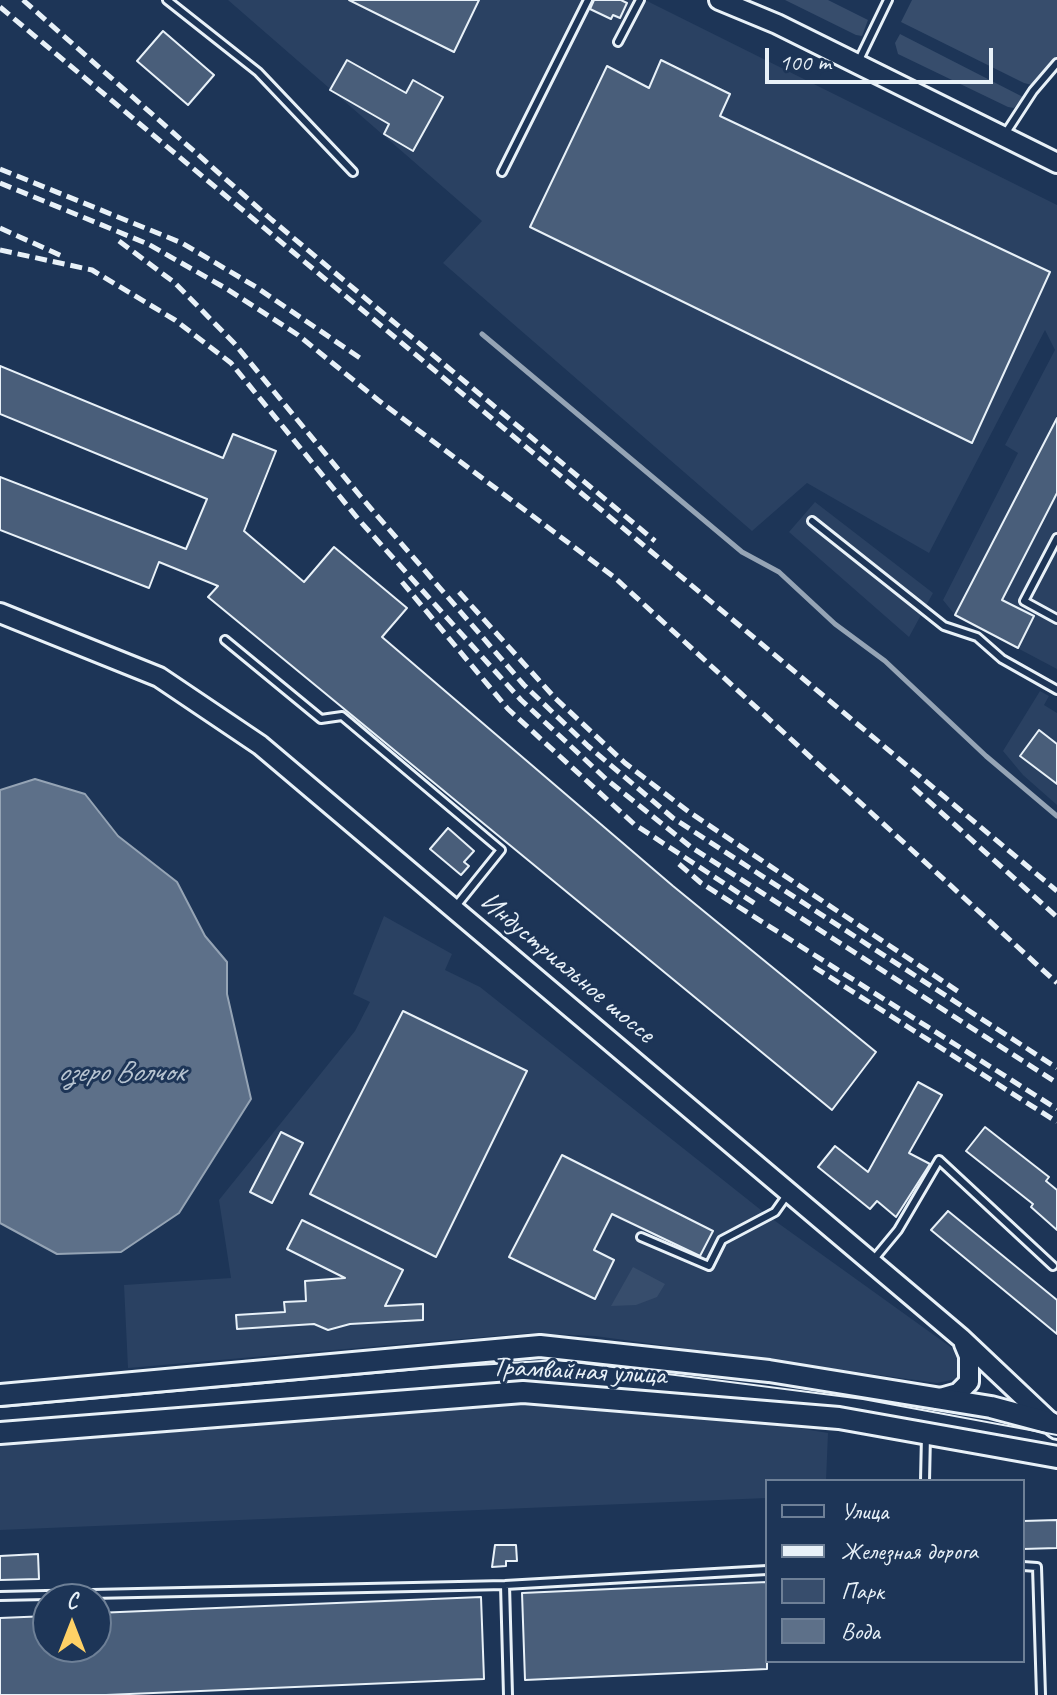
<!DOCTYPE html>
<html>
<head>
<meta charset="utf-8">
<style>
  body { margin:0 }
  #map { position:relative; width:1057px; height:1695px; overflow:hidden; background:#1d3557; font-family:Caveat,sans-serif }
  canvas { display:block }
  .legend { position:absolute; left:765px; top:1479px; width:260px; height:184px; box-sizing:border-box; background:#1d3557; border:2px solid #6e8097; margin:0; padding:10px 14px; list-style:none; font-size:24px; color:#e8f1f8 }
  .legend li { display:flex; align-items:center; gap:16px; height:40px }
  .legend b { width:40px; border:2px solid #6e8097 }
  .north { position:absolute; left:32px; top:1583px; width:80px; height:80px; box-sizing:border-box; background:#1d3557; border:2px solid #6e8097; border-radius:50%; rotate:0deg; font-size:22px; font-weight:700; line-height:32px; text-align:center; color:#e8f1f8 }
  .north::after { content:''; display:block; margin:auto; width:28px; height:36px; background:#ffd166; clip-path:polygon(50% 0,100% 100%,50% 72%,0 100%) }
  .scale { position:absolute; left:765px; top:48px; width:228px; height:36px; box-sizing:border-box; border:4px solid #e8f1f8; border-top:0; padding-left:10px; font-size:24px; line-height:28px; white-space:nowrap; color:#e8f1f8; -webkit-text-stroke:6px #1d3557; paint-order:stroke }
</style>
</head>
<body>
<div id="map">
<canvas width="1057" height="1695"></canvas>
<ul class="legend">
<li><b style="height:10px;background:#1d3557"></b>Улица</li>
<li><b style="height:10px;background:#e8f1f8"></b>Железная дорога</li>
<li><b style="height:22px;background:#374d6c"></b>Парк</li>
<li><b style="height:22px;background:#5d7089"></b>Вода</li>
</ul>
<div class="north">С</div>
<div class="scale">100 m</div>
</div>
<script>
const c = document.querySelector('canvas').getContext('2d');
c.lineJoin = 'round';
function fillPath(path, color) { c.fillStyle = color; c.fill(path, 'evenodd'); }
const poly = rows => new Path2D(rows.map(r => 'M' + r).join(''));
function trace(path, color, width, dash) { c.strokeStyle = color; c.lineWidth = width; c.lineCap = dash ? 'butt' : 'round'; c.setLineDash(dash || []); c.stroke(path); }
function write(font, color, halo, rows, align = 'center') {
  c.font = font + ' Caveat,sans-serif'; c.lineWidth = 6; c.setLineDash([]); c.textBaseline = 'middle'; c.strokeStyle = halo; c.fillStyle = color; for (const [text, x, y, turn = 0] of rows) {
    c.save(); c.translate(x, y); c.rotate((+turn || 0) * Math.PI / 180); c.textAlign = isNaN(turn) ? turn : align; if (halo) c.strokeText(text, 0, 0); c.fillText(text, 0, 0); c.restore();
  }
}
const built = poly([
  [228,0,645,0,1057,205,1057,669,955,615,943,600,1018,453,1005,445,1055,350,1045,330,929,553,807,483,752,531,443,263,482,221],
  [815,502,933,593,909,637,789,532],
  [1040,691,1049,696,1044,705,1057,713,1057,805,1023,775,1003,751],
  [384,916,452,954,445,970,480,987,771,1218,952,1348,962,1369,956,1379,937,1383,595,1336,529,1333,128,1368,124,1285,231,1278,219,1200,355,1031,370,1002,353,994],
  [439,1401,568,1403,715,1414,828,1433,826,1481,767,1481,767,1498,0,1530,0,1441]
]);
const green = poly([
  [785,0,828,0,868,20,862,36,856,35],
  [912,0,1057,0,1057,57,1039,81,1032,85,1024,83,901,22],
  [900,34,1023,97,1014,108,1008,107,898,54,895,43],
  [633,1267,665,1284,657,1297,636,1305,611,1306]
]);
const water = poly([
  [35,779,85,794,118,836,177,882,205,936,227,962,227,994,251,1099,179,1213,121,1252,57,1254,0,1223,0,790,35,779]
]);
const stream = poly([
  [482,334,742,552,779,572,835,624,885,661,986,756,1057,816]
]);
const building = poly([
  [349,0,479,0,454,52,349,0],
  [594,0,621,0,627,3,620,18,613,15,611,19,590,9,594,0],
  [163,31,214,75,188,105,137,61,163,31],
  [347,60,406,93,413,80,443,97,413,151,384,134,389,124,330,90,347,60],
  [661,60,730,94,720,116,1050,272,972,443,530,227,607,66,649,88,661,60],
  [0,366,223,458,233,434,276,451,244,531,304,582,334,547,407,608,382,637,673,886,876,1052,832,1110,208,597,218,586,159,562,149,588,0,530,0,477,186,549,207,499,0,414,0,366],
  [1057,418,1057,493,1002,600,1034,616,1018,648,955,615,1057,418],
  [1039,730,1057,744,1057,784,1020,756,1039,730],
  [448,828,474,851,464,862,469,866,461,875,430,849,448,828],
  [403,1011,527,1071,436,1257,310,1194,403,1011],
  [918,1082,942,1095,909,1153,930,1164,896,1217,877,1201,870,1209,818,1167,835,1146,868,1172,918,1082],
  [985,1127,1049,1177,1046,1181,1057,1190,1057,1230,1031,1207,1033,1204,966,1151,985,1127],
  [281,1132,303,1143,272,1203,250,1192,281,1132],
  [562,1155,713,1231,700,1256,612,1214,594,1250,614,1260,595,1299,509,1257,562,1155],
  [948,1211,1057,1300,1057,1334,931,1230,948,1211],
  [302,1220,403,1270,385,1306,423,1304,423,1320,350,1324,328,1330,314,1324,237,1329,236,1315,285,1312,284,1302,306,1301,305,1281,345,1278,287,1249,302,1220],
  [1057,1520,1057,1548,1023,1549,1023,1521,1057,1520],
  [495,1545,516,1545,517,1561,506,1561,506,1566,492,1567,495,1545],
  [38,1554,39,1579,0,1580,0,1556,38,1554],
  [767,1582,767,1669,525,1680,522,1593,767,1582],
  [481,1597,484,1679,106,1695,0,1695,0,1618,48,1616,48,1647,96,1647,96,1613,481,1597]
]);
const lane = poly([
  [167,0,258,72,353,172],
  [618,42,640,0],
  [859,60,888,0],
  [1005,134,1033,91,1057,63],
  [502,172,588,0],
  [812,521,944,626,977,637,1002,659,1057,690],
  [1057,538,1024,601,1057,619],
  [225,640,321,719,342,716,501,850,456,906],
  [641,1237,709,1266,722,1240,775,1212,787,1195],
  [874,1259,898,1230,939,1160,1053,1266],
  [925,1481,926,1435],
  [1023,1566,1037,1567,1041,1695],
  [505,1585,508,1695],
  [0,1596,505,1585,767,1570]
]);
const secondary = poly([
  [719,0,777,24,1057,163],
  [0,613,159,677,260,745,961,1338,1051,1423],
  [937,1399,958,1393,969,1382,969,1356,964,1344]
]);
const primary = poly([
  [0,1395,540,1346,769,1371,991,1407,1051,1423,1057,1428],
  [0,1433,523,1392,839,1418,1057,1457]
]);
const tram = poly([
  [0,1407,430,1368,558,1360,863,1399,1057,1435]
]);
const rail = poly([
  [23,0,272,220,655,541],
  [0,7,1057,891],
  [0,169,182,243,256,287,360,358],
  [0,183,148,244,227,289,298,335,378,400,614,577,1057,983],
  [0,228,62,256],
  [119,241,175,283,234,343,361,497,524,685,588,746,673,818,1057,1068],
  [0,250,92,270,175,320,231,363,359,520,521,700,606,779,691,847,1057,1083],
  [402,582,508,709,634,824,757,905],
  [459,592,555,698,625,763,689,812,959,992],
  [913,787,1057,917],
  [679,864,701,883,1057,1109],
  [814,967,1057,1122]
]);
const streetNames = [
  ["Индустриальное шоссе",567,968,40],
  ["Трамвайная улица",579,1372,3]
];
const waterNames = [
  ["озеро Волчок",121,1073]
];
fillPath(built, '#2a4162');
fillPath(green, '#374d6c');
fillPath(water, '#5d7089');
trace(water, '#95a4b5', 2);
trace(stream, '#95a4b5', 5);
fillPath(building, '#495e7a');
trace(building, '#e8f1f8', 2);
trace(lane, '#e8f1f8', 12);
trace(secondary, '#e8f1f8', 24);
trace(primary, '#e8f1f8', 26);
trace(lane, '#1d3557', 6);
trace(secondary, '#1d3557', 18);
trace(primary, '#1d3557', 20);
trace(tram, '#e8f1f8', 2);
trace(rail, '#e8f1f8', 5, [12, 6]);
write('28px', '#e8f1f8', '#1d3557', streetNames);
write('italic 30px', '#b7c4d1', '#1d3557', waterNames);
</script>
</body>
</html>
